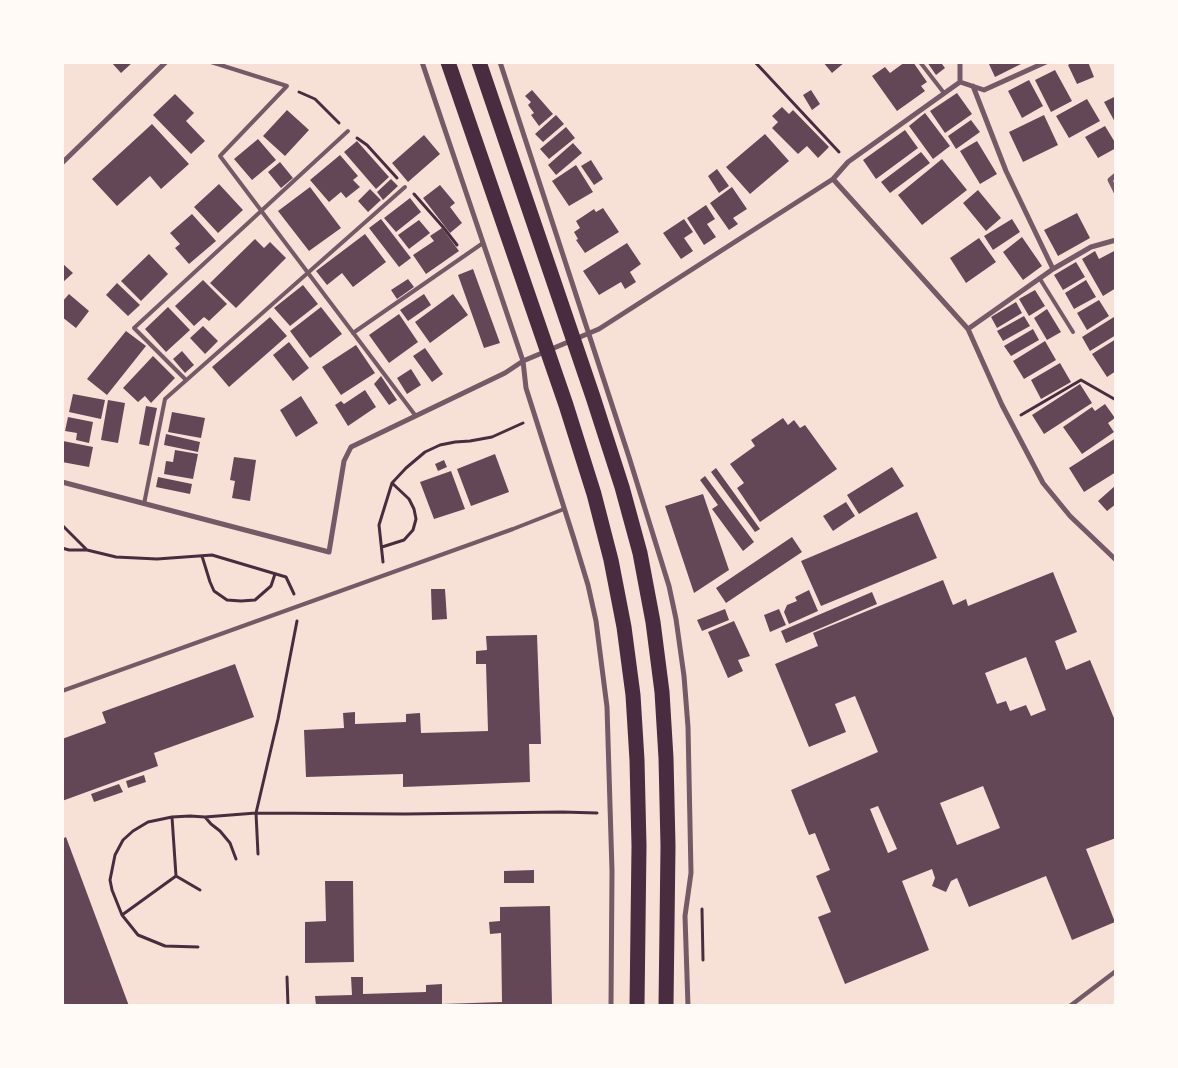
<!DOCTYPE html>
<html>
<head>
<meta charset="utf-8">
<style>
  body { margin:0 }
  #map { position:relative; width:1178px; height:1068px; overflow:hidden; background:#f7e1d7; font-family:"Roboto Condensed",sans-serif }
  canvas { display:block }
  .frame { position:absolute; inset:0; border:64px solid #fffaf5; pointer-events:none }
</style>
</head>
<body>
<div id="map">
<canvas width="1178" height="1068"></canvas>
<div class="frame"></div>
</div>
<script>
const c = document.querySelector('canvas').getContext('2d');
c.lineJoin = 'round';
function fillPath(path, color) { c.fillStyle = color; c.fill(path, 'evenodd'); }
const poly = rows => new Path2D(rows.map(r => 'M' + r).join(''));
function trace(path, color, width, dash) { c.strokeStyle = color; c.lineWidth = width; c.lineCap = dash ? 'butt' : 'round'; c.setLineDash(dash || []); c.stroke(path); }
const building = poly([
  [111,62,133,62,121,73],
  [823,62,845,62,832,73],
  [905,62,913,62,927,82,921,86,925,91,897,111,872,76,885,67,890,73],
  [927,62,943,62,942,64,945,68,936,75],
  [988,62,1025,62,995,77],
  [1073,62,1088,62,1094,77,1077,84,1068,65],
  [1055,70,1072,101,1051,112,1035,80],
  [1029,80,1043,106,1022,118,1008,91],
  [532,90,553,114,539,126,531,115,534,113,528,105,531,102,525,96],
  [811,90,820,104,812,110,803,95],
  [957,93,972,114,945,133,930,111],
  [175,94,194,113,186,121,205,141,191,154,153,115],
  [1116,96,1116,124,1104,102],
  [1087,99,1100,121,1069,138,1056,116],
  [782,107,789,114,793,110,829,147,818,158,807,146,798,154,772,128,778,122,772,116],
  [287,110,309,130,285,156,263,136],
  [925,113,950,146,933,159,909,126],
  [556,115,564,124,543,142,535,134],
  [1044,115,1058,145,1023,162,1009,132],
  [971,120,980,132,956,149,948,136],
  [152,124,189,164,161,189,150,176,117,206,92,179],
  [1105,126,1116,144,1116,148,1098,158,1085,137],
  [566,127,575,138,549,159,540,149],
  [905,130,918,148,876,179,863,160],
  [765,134,789,161,750,194,726,167],
  [424,135,440,154,408,182,392,163],
  [258,139,276,160,252,180,234,159],
  [357,141,389,177,376,189,344,152],
  [977,141,997,174,980,184,960,151],
  [573,143,582,153,556,175,548,165],
  [921,152,930,163,890,193,881,182],
  [340,155,358,176,353,180,360,187,346,198,341,192,329,202,310,180],
  [942,159,967,190,922,225,898,195],
  [591,160,603,179,594,185,581,166],
  [280,162,293,178,281,188,268,172],
  [576,165,593,192,569,206,552,181],
  [717,169,729,186,719,193,708,176],
  [391,179,398,186,383,200,377,192],
  [219,184,243,210,218,233,194,207],
  [440,185,455,203,450,207,462,223,450,233,423,198],
  [310,187,341,228,309,251,278,211],
  [732,187,747,209,733,218,738,224,729,230,710,203],
  [370,189,381,200,368,212,358,201],
  [978,190,1001,218,986,231,963,203],
  [410,198,421,212,396,232,384,218],
  [706,205,715,219,707,224,716,237,704,245,687,218],
  [603,208,619,232,585,253,576,240,578,239,574,232,580,228,576,221,594,209,596,212],
  [1077,213,1090,238,1058,256,1044,230],
  [192,214,216,241,189,264,175,248,180,244,170,233],
  [381,219,411,258,399,267,369,228],
  [684,219,693,232,684,238,693,251,681,259,663,233],
  [1012,219,1020,232,993,250,984,236],
  [419,220,430,233,409,249,398,235],
  [442,228,459,251,426,274,413,255,434,241,430,236],
  [365,234,386,262,353,287,342,273,327,285,316,271],
  [1022,237,1042,266,1023,280,1003,252],
  [979,238,996,262,966,283,950,258],
  [255,239,264,248,270,242,286,258,236,308,210,283],
  [627,243,641,264,630,272,636,282,625,289,621,282,599,295,583,271],
  [1116,250,1116,288,1103,296,1082,259,1095,251,1099,259],
  [149,254,168,274,141,301,121,281],
  [1076,262,1085,277,1063,290,1054,275],
  [62,263,73,273,62,283],
  [473,269,500,343,484,348,458,275],
  [408,279,414,287,397,299,391,290],
  [203,280,227,304,209,321,204,317,194,326,175,306],
  [1086,280,1096,297,1074,309,1065,293],
  [117,283,140,305,128,316,106,295],
  [303,285,318,304,290,326,274,308],
  [1035,290,1045,306,1029,316,1019,299],
  [69,294,89,311,76,328,62,317,62,302],
  [424,294,431,305,408,321,400,310],
  [453,294,468,315,430,343,415,322],
  [1099,300,1109,316,1087,330,1077,313],
  [1016,302,1022,313,997,328,991,317],
  [168,307,190,330,166,352,145,329],
  [321,307,342,334,310,358,290,331],
  [1047,309,1061,332,1047,340,1034,318],
  [399,314,418,342,389,363,369,335],
  [1024,316,1030,326,1003,341,997,331],
  [270,317,287,336,229,387,212,367],
  [1114,317,1116,320,1116,335,1090,351,1082,337],
  [203,326,218,341,205,354,190,338],
  [1033,329,1039,340,1011,356,1004,346],
  [126,331,146,346,107,395,87,379],
  [1116,339,1116,371,1107,377,1092,354],
  [1045,341,1056,360,1024,379,1013,361],
  [289,342,309,368,293,381,273,355],
  [356,345,375,373,341,395,322,367],
  [425,348,443,374,432,382,413,356],
  [182,351,194,365,185,373,173,359],
  [153,356,175,378,151,403,145,396,138,402,123,388],
  [1060,363,1071,382,1041,399,1031,380],
  [411,369,421,385,407,394,397,378],
  [381,376,397,400,389,405,374,384],
  [1080,384,1092,403,1044,434,1032,415],
  [365,390,376,407,348,426,335,405,341,401,344,404],
  [73,394,105,400,101,419,69,412],
  [301,396,318,423,296,437,280,410],
  [108,400,125,403,118,443,101,440],
  [1105,404,1115,418,1108,423,1114,432,1082,454,1063,427,1092,407,1095,411],
  [146,406,157,408,149,446,139,444],
  [172,412,205,418,201,438,168,432],
  [68,417,93,422,89,443,76,440,77,433,65,431],
  [783,418,788,425,794,420,800,428,805,425,837,469,760,522,737,488,744,483,730,464,755,446,751,440],
  [166,434,200,442,198,452,164,445],
  [1116,438,1116,472,1084,492,1069,468],
  [63,441,93,447,89,467,62,462],
  [175,450,198,454,193,479,164,474,166,461,173,462],
  [495,454,509,492,471,506,457,469],
  [234,457,256,460,250,501,232,498,235,481,230,480],
  [444,460,447,467,438,471,435,464],
  [892,467,904,486,859,514,847,495],
  [716,468,760,529,755,532,711,472],
  [451,471,465,509,434,519,420,482],
  [705,476,754,542,743,551,712,509,718,505,700,480],
  [158,477,192,484,190,494,156,487],
  [1116,485,1116,504,1107,511,1098,501],
  [703,494,729,570,694,593,665,506],
  [846,502,855,516,833,531,823,516],
  [917,512,937,558,821,606,801,561],
  [792,537,802,552,726,603,716,588],
  [1053,572,1077,632,1055,641,1066,670,1090,660,1116,723,1116,838,1086,849,1115,922,1072,940,1046,876,969,907,957,878,951,881,946,892,932,886,935,878,932,869,902,881,929,950,845,984,818,917,831,912,816,876,830,870,815,833,809,835,791,790,878,752,855,696,835,704,846,732,809,747,775,664,818,646,813,633,943,580,953,605,966,599,968,606],
  [1026,657,1046,710,1031,716,1026,705,1010,711,1006,701,997,704,985,673],
  [983,786,1000,828,957,845,940,803],
  [878,806,897,849,888,853,870,809],
  [431,589,445,589,447,619,432,620],
  [809,590,818,611,789,624,784,612,787,605,797,601,795,597],
  [872,592,877,604,786,643,781,631],
  [725,609,729,620,702,631,697,620],
  [779,609,786,625,770,632,764,615],
  [734,621,750,656,738,660,743,671,728,678,708,632],
  [537,635,541,744,529,744,530,782,403,787,403,774,306,777,304,730,344,728,343,713,355,712,355,724,406,722,406,714,420,713,421,733,488,731,486,664,476,664,476,651,487,650,486,636],
  [235,664,254,717,154,753,158,766,62,801,62,739,106,723,102,712],
  [144,775,146,782,128,788,126,781],
  [119,784,123,792,94,802,91,794],
  [66,837,129,1006,65,1006,62,998,62,839],
  [534,870,534,883,504,883,504,871],
  [325,881,353,881,354,962,305,963,305,922,326,921],
  [550,906,552,1006,316,1006,315,996,352,995,351,977,363,977,363,994,426,992,426,985,442,984,442,1004,502,1002,501,933,490,934,489,922,500,921,500,907]
]);
const path = poly([
  [755,62,839,152],
  [299,92,315,99,339,123],
  [357,138,367,145,397,178],
  [414,194,443,227,457,245],
  [1021,415,1081,380,1116,400],
  [62,525,87,550,116,557,157,559,212,555,286,577,294,594],
  [382,547,404,540,413,530,416,519,414,509,409,499,392,483],
  [62,548,69,550,86,550],
  [202,556,210,582,214,591,227,600,241,601,255,600,271,586,275,574],
  [383,562,379,525,392,483,406,468,425,452,440,445,455,442,470,441,492,437,523,423],
  [172,817,176,876],
  [205,817,256,813,405,814,562,812,597,813],
  [258,854,256,813,278,719,297,621],
  [702,909,703,960],
  [122,915,176,876,200,890],
  [198,947,165,946,138,935,122,915,112,890,110,880,115,855,123,840,133,831,148,822,172,817,190,816,205,817,211,824,220,831,230,843,236,859],
  [287,977,288,1006]
]);
const service = poly([
  [211,62,287,86,220,156,415,415],
  [920,62,944,93],
  [1040,279,1073,332],
  [353,333,483,243],
  [186,380,134,328,348,131],
  [144,504,165,399,405,187],
  [62,691,513,529,564,509]
]);
const pedestrian = poly([
  [1070,1006,1116,971]
]);
const minor = poly([
  [422,62,523,361,526,388,574,539,588,585,596,621,607,707,612,871,611,1006],
  [500,62,629,457,669,586,676,619,684,676,688,727,691,873,685,916,688,1006],
  [960,82,984,90,1046,62],
  [973,86,1006,171,1053,269],
  [62,163,166,62],
  [1116,175,1110,180,1116,192],
  [833,179,848,162,960,82,960,62],
  [968,329,1053,269,1091,247,1116,240],
  [62,482,329,552,344,461,351,447,505,373,523,361,599,329,833,179,968,329,1002,405,1043,483,1070,516,1116,560]
]);
const motorway = poly([
  [448,62,566,405,594,494,611,560,624,627,633,695,637,760,639,846,637,1006],
  [479,62,593,397,622,487,640,553,653,622,662,692,666,758,668,846,666,1006]
]);
fillPath(building, '#644757');
trace(path, '#4a2c40', 3);
trace(service, '#755966', 4);
trace(pedestrian, '#755966', 4.5);
trace(minor, '#755966', 5);
trace(motorway, '#4a2c40', 15);
</script>
</body>
</html>
